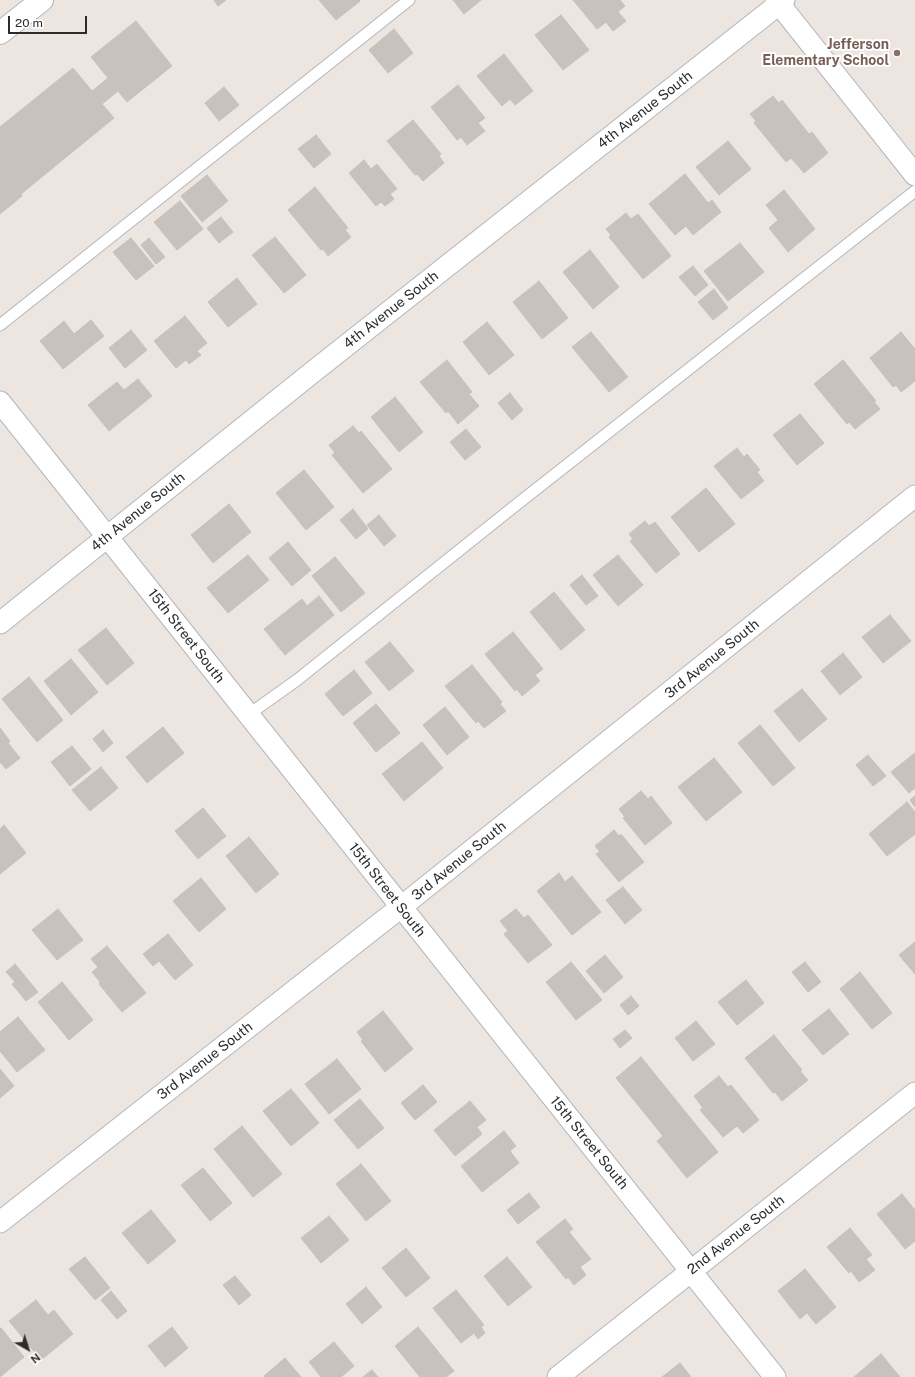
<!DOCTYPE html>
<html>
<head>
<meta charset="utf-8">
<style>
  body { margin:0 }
  #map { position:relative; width:915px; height:1377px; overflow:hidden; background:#ede5df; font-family:"Public Sans",sans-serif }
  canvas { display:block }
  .north { position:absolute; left:8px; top:1329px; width:40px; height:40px; -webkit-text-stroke:3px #fff; paint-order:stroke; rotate:141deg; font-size:11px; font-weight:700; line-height:16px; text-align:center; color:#2c2c2c }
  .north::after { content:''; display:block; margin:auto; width:14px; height:18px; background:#2c2c2c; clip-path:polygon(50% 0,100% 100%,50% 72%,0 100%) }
  .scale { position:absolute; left:8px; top:16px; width:79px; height:18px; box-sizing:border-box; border:2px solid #2c2c2c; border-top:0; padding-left:5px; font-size:12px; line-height:14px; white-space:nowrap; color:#2c2c2c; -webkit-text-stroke:3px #fff; paint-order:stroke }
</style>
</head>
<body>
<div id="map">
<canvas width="915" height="1377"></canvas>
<div class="north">N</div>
<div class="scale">20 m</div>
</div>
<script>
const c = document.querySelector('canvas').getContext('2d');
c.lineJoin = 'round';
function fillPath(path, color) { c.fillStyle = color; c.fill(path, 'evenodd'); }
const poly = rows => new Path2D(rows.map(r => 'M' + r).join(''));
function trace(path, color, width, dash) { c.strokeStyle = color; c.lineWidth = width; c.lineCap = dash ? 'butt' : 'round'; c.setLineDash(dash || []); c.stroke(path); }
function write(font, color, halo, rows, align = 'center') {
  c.font = font + ' "Public Sans",sans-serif'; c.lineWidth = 4; c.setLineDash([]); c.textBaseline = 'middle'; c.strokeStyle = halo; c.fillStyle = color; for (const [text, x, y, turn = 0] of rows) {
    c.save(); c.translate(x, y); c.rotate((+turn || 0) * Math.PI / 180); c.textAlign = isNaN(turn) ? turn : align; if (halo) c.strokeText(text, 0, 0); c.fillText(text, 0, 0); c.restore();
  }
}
const building = poly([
  [214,0,226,0,218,6,214,0],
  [319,0,359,0,360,1,336,20,319,0],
  [453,0,481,0,464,14,453,0],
  [573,0,620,0,625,6,618,12,626,21,613,31,606,22,597,29,573,0],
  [561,15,589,50,563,70,535,35,561,15],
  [136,21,172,66,127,102,118,91,102,104,114,118,21,194,22,196,0,214,0,127,73,68,92,91,108,78,91,57,136,21],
  [394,29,413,53,388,73,369,50,394,29],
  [504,54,533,91,515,105,510,99,502,106,477,76,504,54],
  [458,85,485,118,478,123,485,131,467,145,461,137,457,140,431,107,458,85],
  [224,87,239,105,219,121,205,103,224,87],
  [773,96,779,103,782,100,809,134,812,132,828,153,804,173,791,158,786,162,754,123,756,121,750,114,773,96],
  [413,120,441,154,439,156,444,163,423,181,417,174,415,175,387,141,413,120],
  [316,135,331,154,314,168,298,149,316,135],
  [728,141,751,169,719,195,696,167,728,141],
  [364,160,371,169,377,164,397,189,390,194,394,199,385,206,381,202,376,206,349,173,364,160],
  [685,174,708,203,712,200,721,212,693,235,686,226,675,235,649,204,685,174],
  [207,175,228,201,202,222,181,196,207,175],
  [315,187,348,228,345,230,351,237,328,256,323,249,321,250,288,210,315,187],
  [784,190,815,229,788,252,769,228,778,220,766,205,784,190],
  [180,201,203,229,177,250,154,222,180,201],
  [626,213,631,219,638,214,671,256,643,279,609,237,611,235,606,229,626,213],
  [221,217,233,232,219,243,207,228,221,217],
  [275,237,306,275,284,293,252,255,275,237],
  [131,238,154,266,136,280,113,252,131,238],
  [149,238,165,257,156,264,141,245,149,238],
  [740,243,764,272,728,301,704,271,740,243],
  [590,250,619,287,593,309,563,272,590,250],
  [693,266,708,285,695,296,679,277,693,266],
  [237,278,257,304,228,327,208,302,237,278],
  [539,281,568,318,542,339,513,302,539,281],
  [714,289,728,308,713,320,698,302,714,289],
  [185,316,207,343,197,351,201,355,189,364,186,360,176,368,154,341,185,316],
  [91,320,104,336,63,369,40,341,64,321,74,334,91,320],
  [487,322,514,355,489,375,463,342,487,322],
  [131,330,147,350,125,368,109,348,131,330],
  [591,332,628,377,609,392,572,347,591,332],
  [901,332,915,349,915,381,901,392,896,385,893,387,870,358,901,332],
  [447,360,472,392,469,394,479,406,458,424,448,411,446,413,420,382,447,360],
  [843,360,876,401,874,402,880,409,855,429,849,422,847,424,814,384,843,360],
  [138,379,152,396,109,431,88,405,117,382,124,390,138,379],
  [510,393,523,410,512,420,498,403,510,393],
  [395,397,423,432,399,452,371,417,395,397],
  [800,414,824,443,797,465,773,435,800,414],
  [353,426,359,433,361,431,392,469,363,493,332,455,335,453,329,445,353,426],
  [466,429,481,447,465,460,450,442,466,429],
  [737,448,744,457,747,454,760,470,757,472,764,481,741,499,714,466,737,448],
  [304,470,334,507,306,530,276,493,304,470],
  [706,488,735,524,699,552,671,517,706,488],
  [229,504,251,532,213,563,191,535,229,504],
  [353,509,368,529,356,539,340,520,353,509],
  [379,515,396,536,384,546,367,525,379,515],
  [645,521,649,526,655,522,680,554,656,573,630,541,633,539,629,534,645,521],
  [288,542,311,570,292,586,269,558,288,542],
  [248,555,269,580,228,613,207,588,248,555],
  [618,555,643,585,618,606,593,575,618,555],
  [335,557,365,593,341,612,312,576,335,557],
  [582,575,598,596,586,605,570,585,582,575],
  [554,592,585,630,561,650,530,612,554,592],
  [319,596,334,615,285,655,264,629,302,599,307,606,319,596],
  [890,615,911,641,883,663,862,637,890,615],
  [106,628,134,663,107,685,78,650,106,628],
  [513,632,543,669,535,675,540,681,522,696,517,689,515,691,485,654,513,632],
  [390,642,414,671,389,691,365,662,390,642],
  [843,653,862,677,840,695,821,671,843,653],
  [71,659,98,692,71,715,44,681,71,659],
  [472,665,502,702,500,704,506,711,484,728,478,721,476,723,445,686,472,665],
  [354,670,372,693,343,716,325,694,354,670],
  [29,677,63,720,37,742,2,699,29,677],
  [802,689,827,719,799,742,774,711,802,689],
  [376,704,400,733,376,752,353,723,376,704],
  [445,707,469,737,447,755,423,725,445,707],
  [760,725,795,768,773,786,738,743,760,725],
  [163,727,184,753,147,783,126,757,163,727],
  [0,728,10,741,8,743,20,758,6,769,0,762,0,728],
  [103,730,113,743,103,752,93,739,103,730],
  [422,742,443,768,404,801,382,774,422,742],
  [72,746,91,769,70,786,51,762,72,746],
  [915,753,915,788,909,793,891,772,915,753],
  [868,755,886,776,873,786,856,765,868,755],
  [714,758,742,792,706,821,678,787,714,758],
  [101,767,118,788,90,811,72,790,101,767],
  [641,791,648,799,651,796,672,823,645,845,623,818,625,817,619,809,641,791],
  [915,796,915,807,910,800,915,796],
  [907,802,915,812,915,834,887,856,869,834,907,802],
  [203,808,226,836,198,859,175,831,203,808],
  [4,825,26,853,0,874,0,829,4,825],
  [614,830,619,836,621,834,644,862,619,882,596,854,600,852,595,846,614,830],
  [249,837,279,874,256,893,226,856,249,837],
  [559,873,565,882,572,876,601,912,572,935,537,891,559,873],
  [201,878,226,909,199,932,173,901,201,878],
  [623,887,642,910,625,924,606,900,623,887],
  [58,909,83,940,57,960,32,930,58,909],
  [516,909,524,918,528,915,552,945,528,963,504,934,508,931,500,921,516,909],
  [168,934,193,965,175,980,159,961,153,966,143,954,168,934],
  [915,942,915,974,899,955,915,942],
  [107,946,146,993,122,1012,99,984,100,982,92,972,98,967,91,959,107,946],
  [605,955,623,977,604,993,586,971,605,955],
  [571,962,602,1000,576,1020,546,982,571,962],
  [805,962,821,982,808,992,792,972,805,962],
  [15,964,24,975,15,982,6,972,15,964],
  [860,972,892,1013,872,1029,840,989,860,972],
  [24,975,38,992,26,1001,12,984,24,975],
  [746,980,764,1003,737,1025,718,1002,746,980],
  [62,982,93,1020,69,1040,38,1002,62,982],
  [631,996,639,1006,628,1015,620,1005,631,996],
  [829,1009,849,1034,823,1055,802,1030,829,1009],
  [383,1011,413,1049,385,1072,361,1041,363,1040,357,1032,383,1011],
  [18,1017,45,1050,17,1072,0,1051,0,1032,18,1017],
  [696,1021,715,1044,693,1061,675,1038,696,1021],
  [625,1030,632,1038,620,1048,613,1039,625,1030],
  [774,1035,802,1070,800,1071,808,1080,782,1101,775,1092,773,1093,745,1058,774,1035],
  [641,1057,718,1152,687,1178,657,1141,663,1136,616,1078,641,1057],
  [337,1059,361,1089,329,1114,305,1084,337,1059],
  [0,1069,14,1086,0,1098,0,1069],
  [719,1076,728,1087,731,1085,759,1120,743,1133,737,1126,723,1137,700,1110,703,1108,694,1096,719,1076],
  [423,1085,437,1102,415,1120,401,1103,423,1085],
  [291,1089,319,1123,291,1146,263,1111,291,1089],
  [360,1099,384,1128,358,1149,334,1120,360,1099],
  [470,1101,486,1120,477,1127,482,1134,455,1156,434,1130,470,1101],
  [242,1126,282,1174,253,1197,214,1149,242,1126],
  [504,1131,516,1146,510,1151,519,1163,482,1192,461,1166,504,1131],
  [361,1164,391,1201,366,1221,336,1184,361,1164],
  [203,1168,232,1203,210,1221,181,1185,203,1168],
  [529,1193,540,1207,518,1224,507,1210,529,1193],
  [902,1194,915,1210,915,1241,905,1249,877,1214,902,1194],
  [151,1210,176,1241,148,1264,122,1233,151,1210],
  [329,1216,349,1240,321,1263,301,1238,329,1216],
  [565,1219,573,1229,569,1232,591,1259,580,1267,586,1275,574,1285,568,1277,566,1279,536,1242,565,1219],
  [850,1228,872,1255,866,1259,875,1270,859,1282,851,1271,849,1273,827,1247,850,1228],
  [406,1248,430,1278,406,1297,382,1268,406,1248],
  [85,1257,110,1288,95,1300,69,1269,85,1257],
  [507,1257,532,1287,508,1306,484,1276,507,1257],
  [805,1269,836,1307,816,1324,807,1313,800,1319,778,1291,805,1269],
  [235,1276,251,1295,239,1305,223,1285,235,1276],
  [366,1287,382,1307,362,1324,346,1304,366,1287],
  [456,1290,484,1325,481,1327,485,1333,478,1339,474,1333,461,1343,433,1308,456,1290],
  [111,1291,127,1311,117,1319,101,1300,111,1291],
  [36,1300,48,1315,54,1310,73,1334,41,1360,9,1321,36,1300],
  [172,1327,188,1348,165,1367,148,1346,172,1327],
  [418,1327,454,1371,446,1377,420,1377,395,1346,418,1327],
  [1,1328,24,1357,0,1377,0,1329,1,1328],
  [334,1342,354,1366,341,1377,321,1377,309,1362,334,1342],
  [881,1354,900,1377,854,1377,881,1354],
  [285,1358,301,1377,265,1377,264,1376,285,1358],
  [680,1363,691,1377,662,1377,680,1363],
  [372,1370,378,1377,363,1377,372,1370]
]);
const lane = poly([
  [0,325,409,0],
  [248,715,297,680,516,505,915,191]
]);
const street = poly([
  [776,0,915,175],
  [0,402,775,1377],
  [0,623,314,371,784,0],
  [0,1222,401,907,915,496],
  [558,1377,915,1093]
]);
const secondary = poly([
  [0,33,42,0]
]);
const markers = [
  [897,53,4,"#8d6e63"]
];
const educationNames = [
  ["Jefferson",889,45],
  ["Elementary School",889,61]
];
const streetNames = [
  ["4th Avenue South",645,110,-38],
  ["4th Avenue South",391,310,-38],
  ["4th Avenue South",138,512,-39],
  ["15th Street South",186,636,52],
  ["3rd Avenue South",712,659,-39],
  ["3rd Avenue South",459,861,-39],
  ["15th Street South",387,890,52],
  ["3rd Avenue South",205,1061,-38],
  ["15th Street South",589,1143,51],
  ["2nd Avenue South",736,1235,-38]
];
fillPath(building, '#c8c2be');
trace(building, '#c8c0b8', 1);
trace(lane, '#b2b6be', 13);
trace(street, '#b2b6be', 23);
trace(secondary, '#b2b6be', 24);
trace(lane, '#fff', 11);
trace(street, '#fff', 21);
trace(secondary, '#fff', 22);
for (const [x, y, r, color] of markers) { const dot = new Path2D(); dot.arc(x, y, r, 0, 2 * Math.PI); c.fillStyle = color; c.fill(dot); trace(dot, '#fff', 1.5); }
write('bold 14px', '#785e54', '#fff', educationNames, 'right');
write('14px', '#2c2c2c', '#fff', streetNames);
</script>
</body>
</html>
